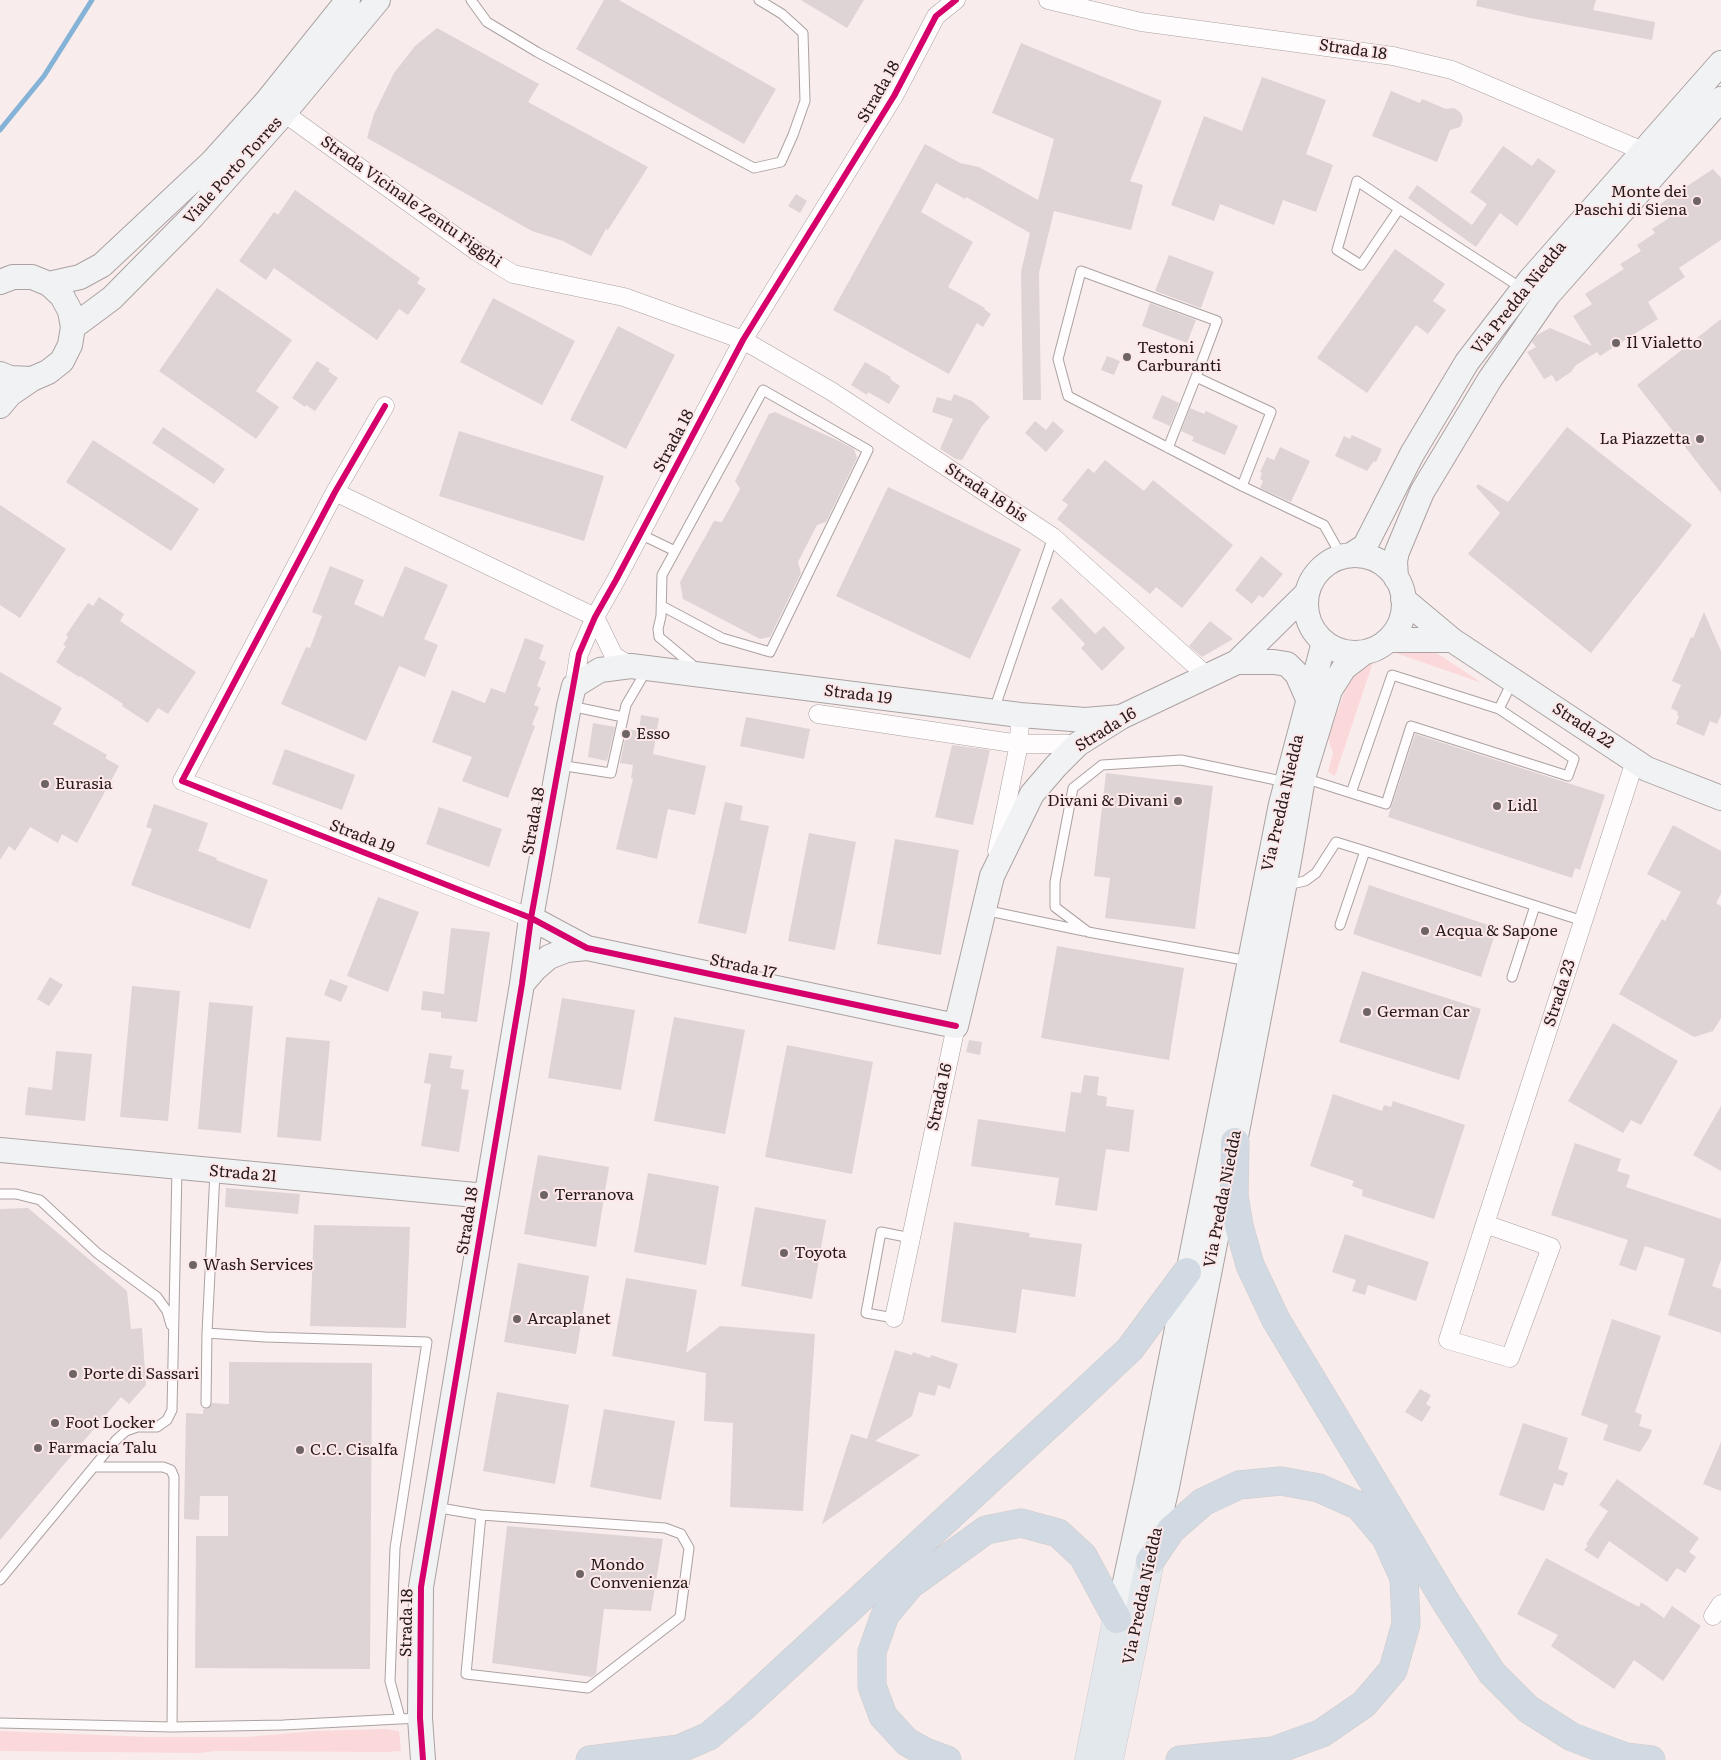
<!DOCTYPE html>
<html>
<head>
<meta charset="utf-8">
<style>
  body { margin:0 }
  canvas { display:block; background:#f8ecec }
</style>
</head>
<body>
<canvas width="1721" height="1760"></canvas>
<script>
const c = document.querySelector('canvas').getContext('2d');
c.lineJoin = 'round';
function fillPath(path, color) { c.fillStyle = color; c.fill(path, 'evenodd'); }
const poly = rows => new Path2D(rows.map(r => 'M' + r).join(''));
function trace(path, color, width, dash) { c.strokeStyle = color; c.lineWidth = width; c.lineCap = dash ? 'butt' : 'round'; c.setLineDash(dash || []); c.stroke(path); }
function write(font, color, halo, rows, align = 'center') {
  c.font = font + ' Literata,serif'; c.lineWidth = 4; c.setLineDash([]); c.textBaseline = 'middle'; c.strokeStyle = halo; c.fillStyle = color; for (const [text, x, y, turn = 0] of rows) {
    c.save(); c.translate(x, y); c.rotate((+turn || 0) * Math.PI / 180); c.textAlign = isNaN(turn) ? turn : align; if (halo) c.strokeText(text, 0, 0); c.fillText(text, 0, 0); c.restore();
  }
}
const green = poly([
  [1413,647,1429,648,1482,683,1393,652],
  [1373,662,1335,776,1328,772,1333,753,1328,738,1348,682,1357,670],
  [385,1729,399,1731,401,1751,387,1752,216,1751,199,1753,0,1751,0,1731,149,1737,247,1737,315,1731]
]);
const stream = poly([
  [0,130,44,76,92,0]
]);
const building = poly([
  [604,0,619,0,776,89,744,144,576,49],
  [801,0,864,0,847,28],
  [1477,0,1596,0,1593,10,1655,22,1652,40,1530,18,1476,6],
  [437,28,539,84,528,102,648,167,608,230,606,229,591,256,563,241,532,231,367,138,374,114,394,73,415,46],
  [1021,43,1162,101,1130,181,1143,185,1131,230,1054,211,1039,273,1041,400,1023,400,1021,272,1030,233,966,197,965,199,936,183,921,212,973,242,948,287,985,308,984,309,991,314,983,327,977,323,949,374,833,310,925,144,960,163,979,167,1038,200,1054,139,992,113],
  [1262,77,1326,100,1306,154,1333,165,1316,212,1283,200,1274,225,1220,204,1214,221,1171,205,1204,116,1242,131],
  [1391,91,1420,103,1422,99,1446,109,1454,108,1461,113,1463,119,1461,125,1460,127,1450,130,1437,162,1372,136],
  [1503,146,1532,166,1538,158,1556,171,1517,226,1500,213,1476,247,1408,198,1417,185,1472,225,1487,204,1470,192],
  [1713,169,1721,178,1721,240,1679,268,1685,277,1648,302,1658,319,1600,356,1597,352,1576,365,1571,372,1556,382,1552,375,1544,379,1527,352,1536,347,1532,342,1537,335,1550,328,1592,346,1573,316,1592,304,1585,294,1624,269,1620,264,1641,251,1637,245,1655,233,1652,229,1669,218,1660,204],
  [295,190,420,278,417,283,426,289,408,315,399,309,377,340,274,268,266,280,239,261,274,212,278,215],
  [796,194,807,201,800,213,788,206],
  [1395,249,1445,284,1433,301,1446,310,1428,334,1416,325,1367,393,1317,358],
  [1169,255,1214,272,1201,308,1155,291],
  [217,288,292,340,256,391,279,407,256,439,159,371],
  [493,298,575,341,542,405,460,362],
  [1150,303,1196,320,1187,343,1142,326],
  [1721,319,1721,493,1637,385],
  [618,326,675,355,626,449,570,420],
  [1107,356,1120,361,1114,375,1101,370],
  [317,361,330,369,328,371,338,378,315,411,306,405,305,407,292,398],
  [865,362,891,377,890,379,900,386,889,404,868,392,867,395,851,385],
  [954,394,972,401,990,417,982,426,962,460,956,459,940,449,953,419,932,412,937,397,951,401],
  [1162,395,1179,403,1170,426,1152,418],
  [1190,408,1204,414,1206,411,1238,426,1225,455,1192,441,1194,437,1181,431],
  [775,412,839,441,854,449,857,458,826,522,817,525,798,562,801,573,770,637,760,639,683,599,680,582,714,521,722,522,740,489,735,481,769,414],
  [1035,421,1046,430,1053,421,1064,431,1046,452,1025,433],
  [163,427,225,469,214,484,152,443],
  [1567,427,1692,525,1591,653,1468,554,1500,513,1476,487,1478,484,1508,502],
  [459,431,604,476,584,541,439,496],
  [1352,435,1382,449,1376,462,1374,461,1367,471,1335,456,1344,436,1350,439],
  [93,440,199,509,171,551,66,482],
  [1280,447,1310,461,1291,502,1260,488,1263,481,1260,479,1262,473,1260,472,1267,457,1274,460],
  [1105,460,1144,491,1153,480,1233,545,1182,608,1156,587,1150,594,1057,519,1068,505,1062,500,1088,468,1094,473],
  [888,487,1021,549,970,659,836,596],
  [0,505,66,549,20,618,0,605],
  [1261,556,1283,574,1263,598,1259,595,1252,604,1235,590],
  [330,566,364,580,354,604,383,617,405,566,448,585,424,639,438,645,425,677,399,666,366,741,281,704,306,647,310,648,322,616,312,612],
  [99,597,124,614,120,621,196,672,168,714,158,708,148,723,122,706,123,704,80,676,79,677,56,662,66,646,63,645,68,637,66,635,88,603,93,606],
  [1061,598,1095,634,1104,626,1125,648,1102,671,1081,648,1085,644,1051,608],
  [1704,612,1721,651,1721,715,1717,724,1710,721,1704,736,1676,724,1679,716,1677,715,1678,712,1671,708,1681,685,1672,681,1691,637,1693,638],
  [1210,621,1233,639,1202,657,1189,646],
  [525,638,544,645,539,659,546,662,537,686,541,688,534,705,539,707,532,725,535,726,508,798,462,781,472,757,432,742,452,690,485,703,491,688,505,693],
  [0,672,62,708,53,724,107,755,105,758,119,766,77,843,62,834,58,843,30,827,15,851,9,846,0,860],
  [641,715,659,718,653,754,706,766,695,815,668,809,657,859,616,849,633,779,631,778,633,765,620,763,627,729,639,731],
  [746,717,810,729,804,759,740,746],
  [593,723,615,727,607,761,588,757],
  [1415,734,1605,795,1580,870,1575,868,1572,878,1388,817],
  [952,745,990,750,973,825,935,817],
  [285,749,355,775,342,810,272,784],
  [1106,773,1213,786,1195,929,1105,918,1110,878,1094,876],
  [725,802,743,806,740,820,769,826,746,934,698,923],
  [154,804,208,823,198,851,217,858,216,860,268,880,250,929,131,885,152,829,146,827],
  [439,807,502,829,489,867,426,844],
  [1673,825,1721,851,1721,894,1716,903,1721,906,1721,1018,1713,1031,1694,1037,1619,994,1662,919,1665,921,1681,892,1647,874],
  [809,833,856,842,835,950,788,941],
  [895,839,959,850,941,955,877,944],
  [1369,885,1497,928,1481,977,1353,934],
  [378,897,419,912,388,992,347,976],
  [451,928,490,932,477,1022,441,1018,441,1012,421,1010,423,991,444,994],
  [1057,946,1184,968,1169,1060,1041,1038],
  [1362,971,1481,1009,1459,1080,1339,1042],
  [50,977,63,985,49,1006,37,999],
  [330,979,348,986,341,1002,324,995],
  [132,986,180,991,168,1121,120,1117],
  [562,998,635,1010,621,1090,548,1078],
  [209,1002,253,1006,241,1133,198,1129],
  [674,1017,745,1030,725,1134,654,1121],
  [1613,1023,1678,1061,1641,1125,1631,1120,1623,1133,1568,1101],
  [286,1037,330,1041,321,1141,277,1137],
  [969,1040,982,1042,980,1055,966,1052],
  [787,1045,873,1062,852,1174,765,1157],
  [56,1051,92,1054,85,1121,25,1115,28,1087,52,1090],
  [429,1053,452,1056,450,1068,464,1070,461,1089,469,1090,459,1152,421,1146,431,1084,424,1083],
  [1084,1075,1099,1077,1097,1095,1107,1097,1106,1106,1134,1110,1129,1152,1106,1149,1097,1211,1055,1205,1059,1178,971,1166,978,1119,1065,1132,1071,1092,1081,1093],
  [1333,1094,1382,1111,1384,1105,1391,1107,1393,1101,1465,1125,1434,1219,1362,1196,1363,1190,1352,1186,1354,1181,1310,1166],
  [1721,1106,1721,1171,1693,1155],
  [1575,1143,1621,1159,1617,1171,1630,1175,1626,1187,1721,1219,1721,1260,1712,1286,1721,1289,1721,1333,1668,1315,1685,1259,1645,1246,1636,1271,1619,1265,1628,1240,1551,1215],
  [538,1155,609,1167,596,1247,524,1234],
  [648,1173,719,1186,706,1265,634,1252],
  [226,1188,300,1194,298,1214,225,1207],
  [755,1207,826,1220,812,1299,741,1286],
  [28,1208,127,1291,131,1329,142,1328,146,1385,129,1404,121,1397,0,1540,0,1209],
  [954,1222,1030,1233,1029,1237,1082,1244,1075,1297,1022,1289,1016,1333,941,1322],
  [314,1225,410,1227,406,1328,310,1326],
  [1345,1234,1429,1262,1416,1301,1368,1285,1365,1295,1352,1291,1356,1280,1332,1272],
  [518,1263,589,1276,576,1354,504,1342],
  [626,1278,697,1290,686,1353,720,1326,815,1334,803,1511,730,1507,733,1423,704,1421,706,1373,612,1356],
  [1612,1319,1661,1336,1635,1412,1642,1415,1639,1426,1652,1430,1649,1438,1640,1452,1603,1440,1608,1425,1581,1415],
  [895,1350,912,1355,913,1352,930,1358,931,1355,958,1364,950,1389,938,1385,935,1396,919,1392,912,1416,875,1441,920,1455,822,1524,851,1434,867,1439],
  [229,1362,372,1363,370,1669,195,1668,196,1536,228,1536,228,1496,200,1496,199,1520,184,1519,186,1413,203,1414,203,1409,209,1408,212,1403,229,1404],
  [1420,1389,1431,1395,1426,1404,1431,1407,1422,1422,1405,1412],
  [497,1392,569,1405,555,1484,483,1471],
  [604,1409,675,1421,661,1500,590,1487],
  [1523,1423,1568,1438,1558,1469,1568,1473,1563,1486,1554,1483,1544,1511,1499,1495],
  [1721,1442,1721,1491,1703,1484],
  [1617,1479,1699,1538,1689,1552,1696,1557,1685,1573,1677,1568,1667,1582,1609,1541,1598,1559,1584,1550,1588,1546,1586,1544,1608,1511,1599,1505],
  [507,1526,663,1539,651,1611,604,1609,596,1674,592,1677,492,1663],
  [1546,1558,1639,1607,1641,1602,1664,1618,1672,1606,1701,1626,1663,1681,1634,1660,1614,1689,1551,1646,1558,1635,1517,1614]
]);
const lane = poly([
  [471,0,487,22,537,52,754,168,781,162,793,135,805,101,803,33,782,14,759,0],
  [1399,209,1361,265,1337,250,1357,181,1399,209,1523,289],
  [1168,448,1196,377],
  [1242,486,1068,396,1058,359,1081,271,1217,321,1196,377,1271,412,1242,486,1324,525,1342,557],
  [640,534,675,551],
  [662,606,722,638,770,652,868,450,763,390,662,575,661,616,658,629,659,637,696,668],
  [570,706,623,717],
  [1499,709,1513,680],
  [994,710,1053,537],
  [559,765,611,773,626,705,646,671],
  [1304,778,1351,793,1392,675,1499,709,1574,759,1568,776,1411,726,1386,804,1351,793],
  [1287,885,1305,881,1316,873,1336,842,1365,851],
  [984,910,1084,931],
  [1340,925,1365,851,1583,921],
  [1249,961,1088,932,1055,907,1055,882,1073,788,1102,765,1181,760,1286,782],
  [1512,977,1535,906],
  [215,1172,207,1333,265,1337,427,1342,395,1548,390,1681,400,1718],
  [0,1194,16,1194,40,1200,97,1253,157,1297,167,1311,171,1325],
  [894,1318,866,1313,881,1232,911,1238],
  [206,1403,207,1333],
  [94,1467,163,1467,171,1470,174,1477,172,1727],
  [434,1507,481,1515,466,1674,588,1688,680,1617,689,1548,681,1534,665,1528,481,1515],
  [0,1580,116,1440,126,1431,137,1427,157,1427,167,1420,172,1410,177,1168],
  [0,1723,172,1727,283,1725,419,1718]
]);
const street = poly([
  [1048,0,1141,22,1393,56,1452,70,1643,151],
  [284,113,476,251,513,274,624,297,743,340,831,391,1053,537,1207,676],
  [385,406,335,492,182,781,531,918],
  [335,492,595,617,614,656,631,666],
  [574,686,579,654,595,617,616,580,743,340,894,96,936,16,956,0],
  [818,714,1019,744,1078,744],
  [997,851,1019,744,1020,715],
  [1485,1224,1551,1247,1510,1358,1448,1340,1485,1224,1635,761],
  [894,1318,956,1026],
  [1713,1616,1721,1604]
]);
const secondary = poly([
  [0,282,13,277,32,277,49,284,62,296,70,311,73,327,70,345,62,361,48,372,32,379,10,378,0,374],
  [49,284,80,277,102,265,212,162,267,101,348,0],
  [73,327,112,298,193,216,284,113,378,0],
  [0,406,10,394,32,379],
  [1351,555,1365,546,1412,454,1467,362,1530,280,1721,63],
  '1306 604a49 49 0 1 1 98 0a49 49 0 1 1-98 0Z',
  [1396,578,1395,561,1397,552,1422,492,1490,379,1548,295,1721,99],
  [1403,599,1452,640,1647,769,1721,798],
  [1388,640,1452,640],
  [1237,662,1274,662,1287,664,1297,674,1308,699],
  [531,918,587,948,956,1026,992,876,1032,794,1056,766,1078,744,1121,717,1237,662,1307,593],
  [522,984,535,969,549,957,567,950,587,948],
  [0,1150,486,1196],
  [1151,1555,1167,1487,1235,1142,1289,861,1303,778,1330,690,1344,668,1365,652],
  [1117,1619,1147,1480,1281,804,1324,642],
  [423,1760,420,1718,421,1587,522,984,531,918,569,706,574,686,600,670,631,666,1020,715,1085,720,1121,717]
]);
const primary = poly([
  [1089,1760,1117,1619],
  [1109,1760,1150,1561]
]);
const highway = poly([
  [1235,1142,1234,1196,1239,1226,1250,1265,1276,1320,1447,1604,1492,1673,1528,1709,1572,1737,1626,1757,1651,1760],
  [1150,1561,1171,1530,1203,1502,1239,1485,1281,1481,1319,1488,1359,1506,1386,1538,1404,1578,1406,1624,1393,1670,1364,1704,1322,1733,1273,1751,1180,1760],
  [590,1760,679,1749,709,1736,742,1708,1080,1396,1130,1349,1187,1272],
  [947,1760,923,1751,907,1742,883,1716,872,1686,872,1652,885,1615,910,1585,986,1530,1021,1523,1058,1533,1083,1556,1117,1619]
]);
const cycleway = poly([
  [385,406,335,492,182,781,531,918,587,948,956,1026],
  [423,1760,420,1718,421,1587,522,984,531,918,579,654,595,617,616,580,743,340,894,96,936,16,956,0]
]);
const markers = [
  [1697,201,5,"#6f6465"],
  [1616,343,5,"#6f6465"],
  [1127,357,5,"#6f6465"],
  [1700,439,5,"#6f6465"],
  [626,734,5,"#6f6465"],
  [45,784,5,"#6f6465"],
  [1178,801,5,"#6f6465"],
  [1497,806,5,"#6f6465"],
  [1425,931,5,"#6f6465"],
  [1367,1012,5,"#6f6465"],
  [544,1195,5,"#6f6465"],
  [784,1253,5,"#6f6465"],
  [193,1265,5,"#6f6465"],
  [517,1319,5,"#6f6465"],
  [73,1374,5,"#6f6465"],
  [55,1423,5,"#6f6465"],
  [38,1448,5,"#6f6465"],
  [300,1450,5,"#6f6465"],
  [580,1574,5,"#6f6465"]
];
const streetNames = [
  ["Strada 18",1353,50,8],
  ["Strada 18",879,92,-60],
  ["Viale Porto Torres",233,171,-48],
  ["Strada Vicinale Zentu Figghi",411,202,35],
  ["Via Predda Niedda",1519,298,-51],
  ["Strada 18",674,441,-62],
  ["Strada 18 bis",986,493,33],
  ["Strada 19",858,695,7],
  ["Strada 22",1583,726,33],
  ["Strada 16",1106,730,-32],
  ["Via Predda Niedda",1283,803,-77],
  ["Strada 18",534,821,-80],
  ["Strada 19",362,837,21],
  ["Strada 17",743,967,12],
  ["Strada 23",1560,993,-72],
  ["Strada 16",940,1097,-78],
  ["Strada 21",243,1174,5],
  ["Via Predda Niedda",1223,1199,-79],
  ["Strada 18",468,1221,-81],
  ["Via Predda Niedda",1143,1596,-78],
  ["Strada 18",407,1623,-89]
];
const poiNames = [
  ["Monte dei",1687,192,"right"],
  ["Paschi di Siena",1687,210,"right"],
  ["Il Vialetto",1626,343],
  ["Testoni",1137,348],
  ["Carburanti",1137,366],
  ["La Piazzetta",1690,439,"right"],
  ["Esso",636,734],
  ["Eurasia",55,784],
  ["Divani & Divani",1168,801,"right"],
  ["Lidl",1507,806],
  ["Acqua & Sapone",1435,931],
  ["German Car",1377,1012],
  ["Terranova",554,1195],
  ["Toyota",794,1253],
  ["Wash Services",203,1265],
  ["Arcaplanet",527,1319],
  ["Porte di Sassari",83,1374],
  ["Foot Locker",65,1423],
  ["Farmacia Talu",48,1448],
  ["C.C. Cisalfa",310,1450],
  ["Mondo",590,1565],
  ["Convenienza",590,1583]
];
fillPath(green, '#fbd9da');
trace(stream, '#84b3d7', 5);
fillPath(building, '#dfd4d5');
trace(lane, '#aca2a2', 11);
trace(street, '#aca2a2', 19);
trace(secondary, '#aca2a2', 26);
trace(primary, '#d1caca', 29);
trace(highway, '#d1caca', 29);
trace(lane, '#fefcfc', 9);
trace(street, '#fefcfc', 18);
trace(secondary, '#f0f2f4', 24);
trace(primary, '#e3e8ec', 28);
trace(highway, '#d1dae2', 28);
trace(cycleway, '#d6006c', 6);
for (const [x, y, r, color] of markers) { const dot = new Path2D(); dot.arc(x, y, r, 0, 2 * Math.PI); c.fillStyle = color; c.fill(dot); trace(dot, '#fde7e8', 2); }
write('16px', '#251b1c', '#fde7e8', streetNames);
write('16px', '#251b1c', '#fde7e8', poiNames, 'left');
</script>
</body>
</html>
